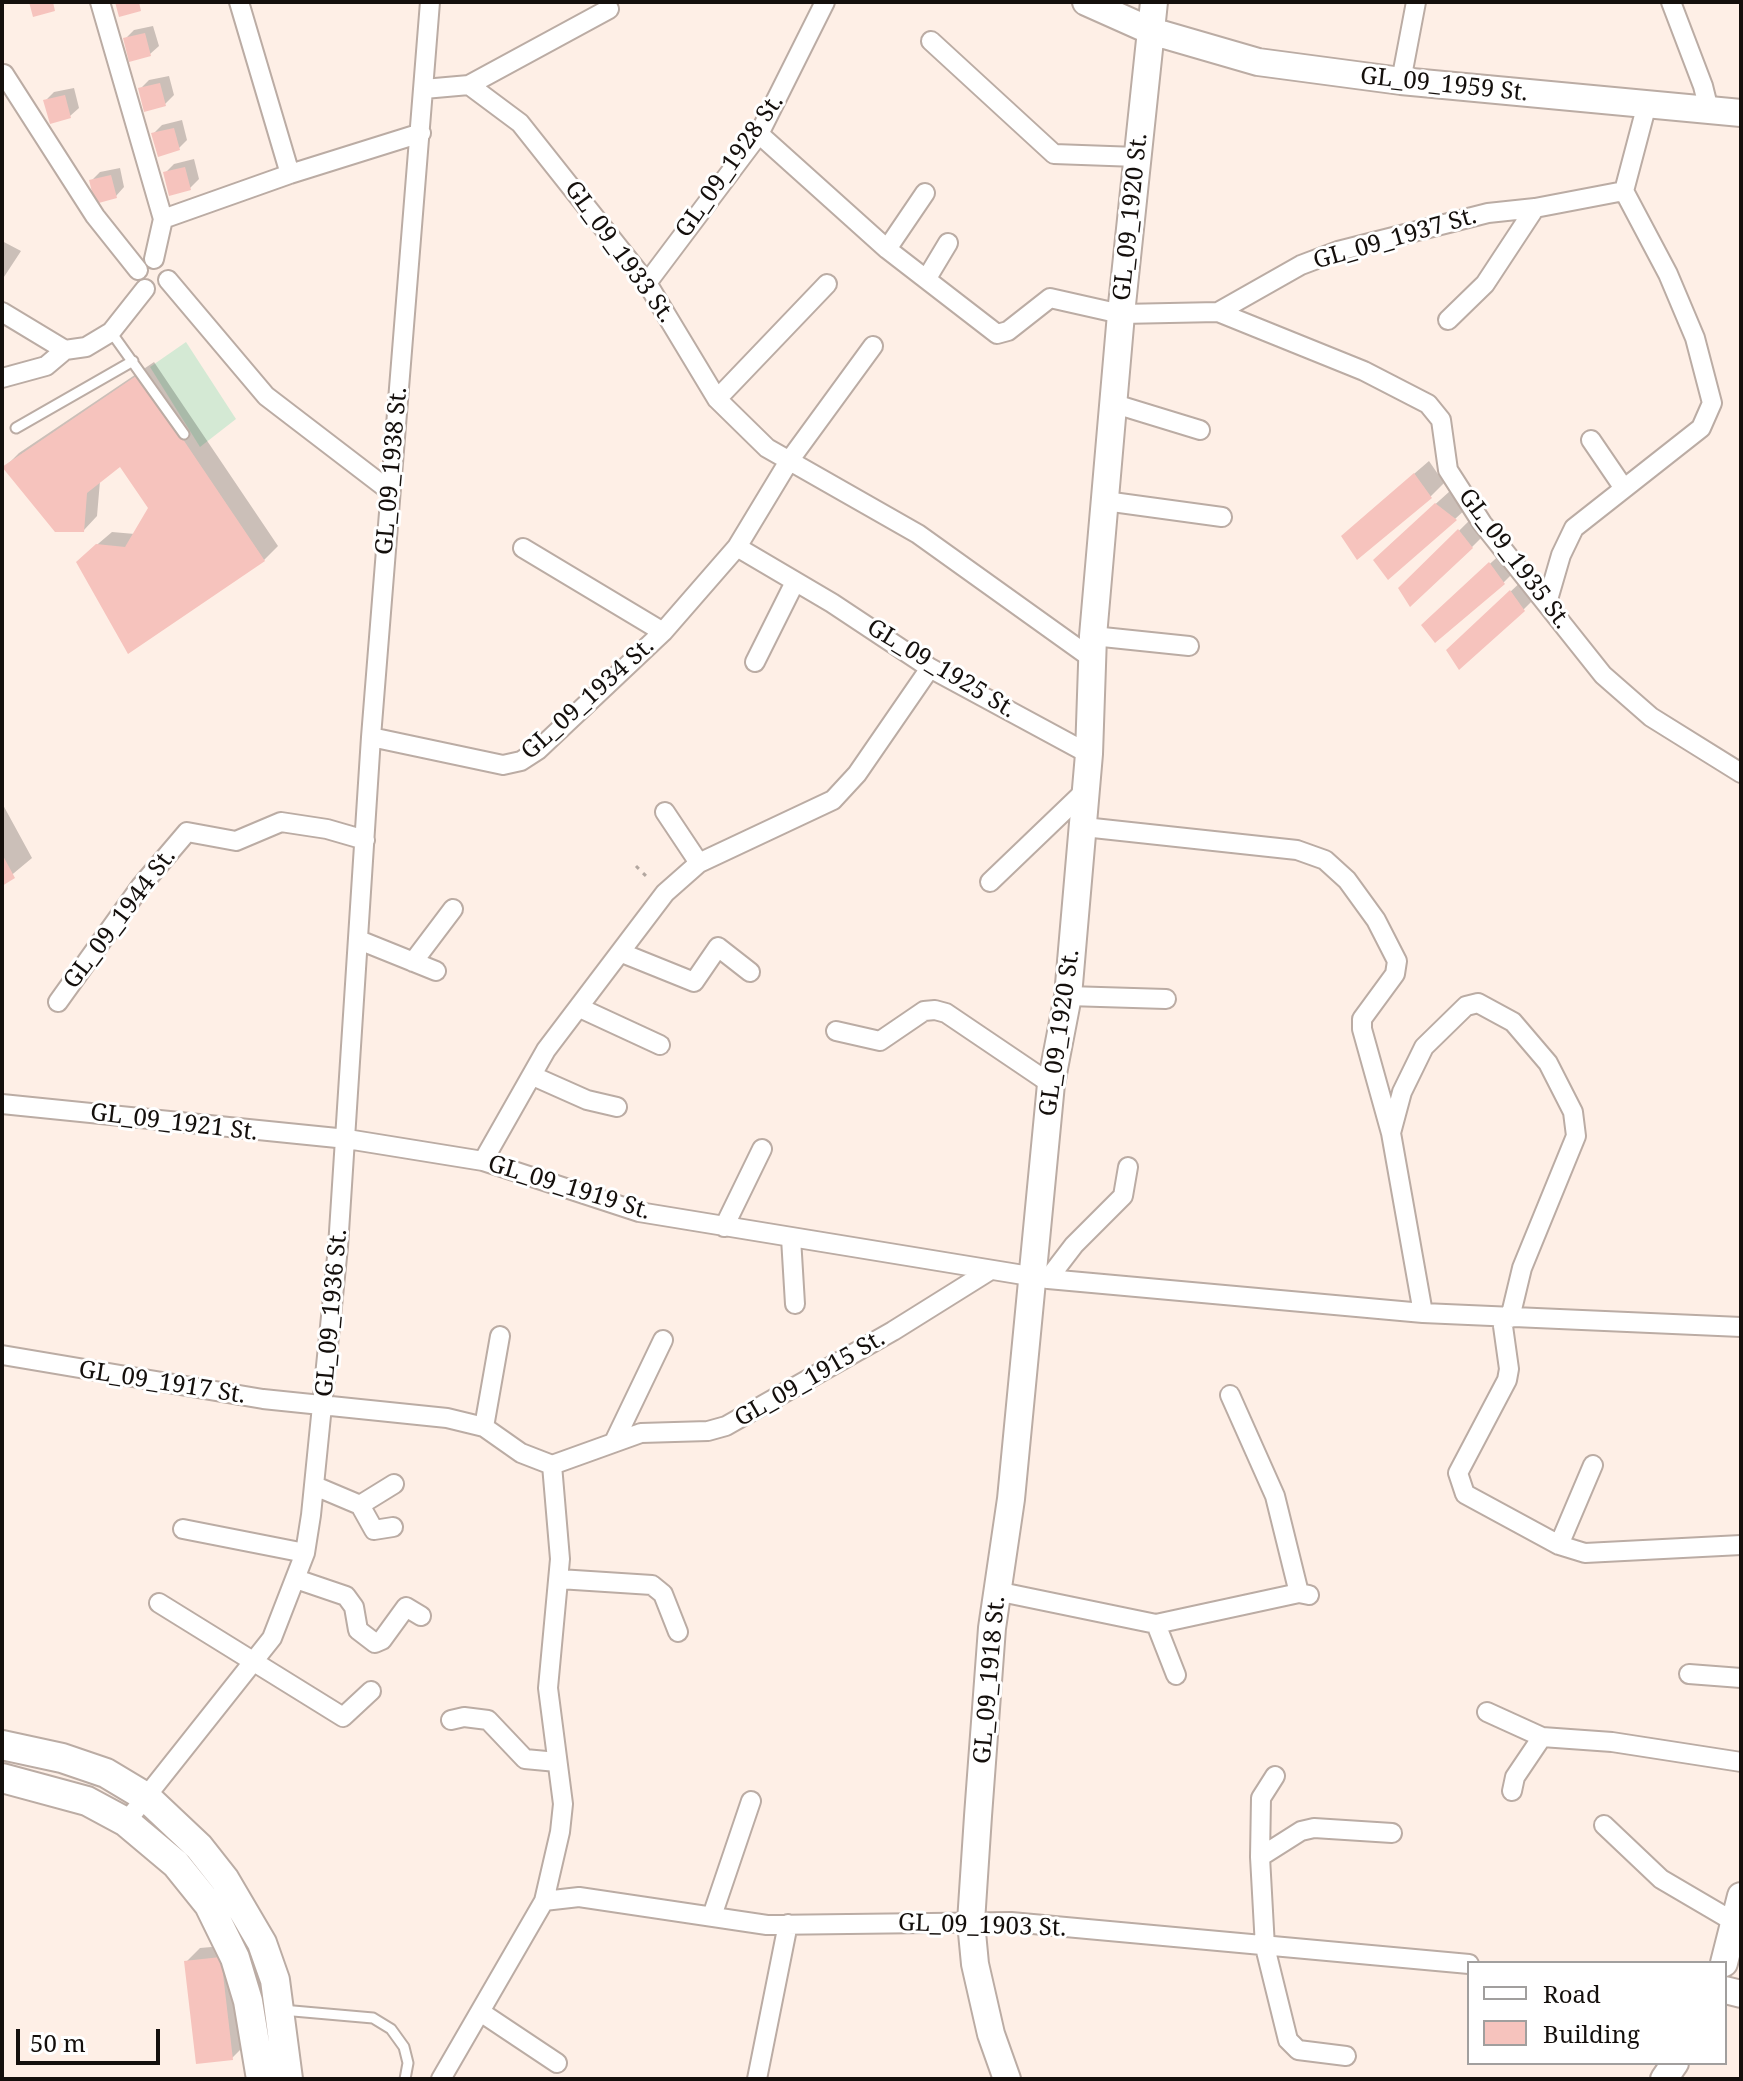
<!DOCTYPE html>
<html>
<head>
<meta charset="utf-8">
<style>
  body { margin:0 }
  #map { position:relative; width:1743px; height:2081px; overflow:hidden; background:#feefe6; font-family:"Noto Serif",serif }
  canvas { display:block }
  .frame { position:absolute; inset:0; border:4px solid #140f0c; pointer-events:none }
  .legend { position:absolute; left:1467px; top:1961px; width:260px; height:104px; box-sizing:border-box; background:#fff; border:2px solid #a19f9e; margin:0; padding:10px 14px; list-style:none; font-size:24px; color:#140f0c }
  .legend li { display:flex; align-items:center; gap:16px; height:40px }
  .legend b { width:40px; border:2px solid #a19f9e }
  .scale { position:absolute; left:16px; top:2029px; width:144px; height:36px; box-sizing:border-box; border:4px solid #140f0c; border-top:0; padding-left:10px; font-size:24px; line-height:28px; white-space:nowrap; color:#140f0c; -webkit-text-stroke:6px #fff; paint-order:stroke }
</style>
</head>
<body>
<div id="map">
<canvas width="1743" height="2081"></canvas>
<div class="frame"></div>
<ul class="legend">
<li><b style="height:10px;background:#fff"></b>Road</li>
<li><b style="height:22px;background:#f6c3bd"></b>Building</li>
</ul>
<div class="scale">50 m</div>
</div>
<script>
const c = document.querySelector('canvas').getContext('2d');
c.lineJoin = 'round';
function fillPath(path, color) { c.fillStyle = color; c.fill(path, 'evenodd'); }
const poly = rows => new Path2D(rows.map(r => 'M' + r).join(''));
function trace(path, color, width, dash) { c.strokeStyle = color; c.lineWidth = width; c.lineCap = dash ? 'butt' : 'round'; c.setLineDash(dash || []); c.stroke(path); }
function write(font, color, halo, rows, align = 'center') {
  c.font = font + ' "Noto Serif",serif'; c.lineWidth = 6; c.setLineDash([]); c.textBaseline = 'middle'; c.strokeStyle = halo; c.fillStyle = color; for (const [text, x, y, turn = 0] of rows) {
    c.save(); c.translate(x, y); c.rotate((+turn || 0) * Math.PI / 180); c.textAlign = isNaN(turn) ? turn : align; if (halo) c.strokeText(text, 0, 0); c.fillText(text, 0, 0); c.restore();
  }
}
const green = poly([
  [186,342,236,419,200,447,150,367]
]);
const shadow = poly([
  [153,26,159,46,150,54,125,39,134,30],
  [169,76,174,95,165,104,140,89,149,80],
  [74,88,79,108,70,116,45,101,54,92],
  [182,120,187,140,179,148,154,133,162,125],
  [194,159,199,179,190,188,165,173,174,164],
  [120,168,124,187,116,196,91,181,100,172],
  [2,241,21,251,2,280],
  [154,362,278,546,264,560,129,651,92,549,112,532,135,534,151,508,120,464,100,481,97,516,84,530,5,467,19,453],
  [1429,461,1444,483,1430,497,1357,523],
  [1450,491,1469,506,1455,519,1389,546],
  [1473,517,1486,533,1472,547,1401,588],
  [1504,551,1517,569,1503,583,1438,611],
  [1525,578,1537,596,1523,610,1462,637],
  [2,803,32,858,2,883],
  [234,1945,246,2044,232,2058,186,1962,200,1948]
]);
const building = poly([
  [29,2,53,2,55,11,33,17],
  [115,2,139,2,141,11,119,17],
  [145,33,151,56,129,62,123,38],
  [160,83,166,106,144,112,138,88],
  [65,95,71,118,50,124,43,100],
  [174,128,180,150,158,157,151,133],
  [185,167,191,190,169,196,163,172],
  [111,175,117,198,95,204,89,180],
  [139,374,265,561,128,654,76,562,96,544,125,547,148,508,120,467,87,493,84,532,55,532,2,467],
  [1414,473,1432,498,1357,560,1341,536],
  [1435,503,1457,520,1388,580,1373,560],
  [1458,529,1473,548,1410,607,1398,588],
  [1489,562,1505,584,1435,643,1421,625],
  [1510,590,1525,611,1459,670,1446,650],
  [2,854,15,878,2,886],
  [221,1957,233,2060,196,2064,184,1961]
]);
const path = poly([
  [636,866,650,880]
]);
const service = poly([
  [111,332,184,434],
  [16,428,133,361],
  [282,2010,373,2018,391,2029,404,2047,408,2063,405,2079]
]);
const minor = poly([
  [100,2,163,219,154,259],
  [239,2,290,174],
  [1671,2,1703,86,1709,110],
  [931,41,1054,154,1137,157],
  [4,74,95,216,138,270],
  [1401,81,1416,2],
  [469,85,609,9],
  [424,89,469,85,520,123,647,283,717,399,767,448,918,534,1094,660],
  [759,134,887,249,997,334,1008,331,1050,298,1121,314,1218,312,1364,371,1428,404,1441,420,1448,470,1482,523,1603,675,1651,717,1741,773],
  [163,219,290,174,421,133],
  [887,249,925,193],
  [927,278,948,243],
  [168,280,266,396,390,491],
  [647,283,759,134,825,2],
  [2,312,65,350,86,347,111,332,145,289],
  [1218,312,1301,265,1338,251,1488,213,1535,208,1624,191],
  [1448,320,1485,284,1535,208],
  [2,378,46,366,65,350],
  [717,399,827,284],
  [1115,404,1200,430],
  [1591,440,1623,487],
  [1105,501,1222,517],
  [737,547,832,603,930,668,1089,754],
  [523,548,663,632],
  [1547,603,1561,555,1574,528,1701,428,1712,403,1695,338,1668,274,1624,191,1647,104],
  [1093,636,1189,646],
  [755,662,795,582],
  [371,737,503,765,521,761,538,750,663,632,737,547,789,461,873,346],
  [665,812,699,863],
  [1084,827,1297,850,1325,860,1347,880,1376,920,1397,961,1395,974,1362,1019,1362,1029,1391,1133,1423,1313],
  [990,882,1087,789],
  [359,940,436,971],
  [622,953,694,982,718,947,750,972],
  [413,962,453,909],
  [1068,996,1166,999],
  [58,1002,141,886,187,832,236,841,281,822,327,829,365,840],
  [580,1008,660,1045],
  [836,1031,880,1041,924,1011,935,1010,946,1013,1051,1084],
  [533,1076,587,1100,617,1107],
  [2,1104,347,1139,483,1161,639,1212,1048,1279,1423,1313,1741,1327],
  [1391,1133,1402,1092,1424,1047,1466,1006,1478,1003,1513,1022,1548,1063,1573,1112,1576,1136,1522,1268,1510,1318],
  [483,1161,546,1050,665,893,699,863,833,800,857,774,930,668],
  [724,1227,762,1149],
  [791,1238,795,1304],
  [1048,1279,1074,1245,1123,1196,1128,1167],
  [1502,1319,1509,1369,1507,1380,1458,1473,1465,1494,1559,1545,1585,1553,1741,1545],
  [2,1355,263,1399,447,1418,484,1427,521,1453,552,1465,641,1433,708,1431,726,1426,893,1331,989,1271],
  [1230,1395,1275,1496,1299,1593],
  [484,1427,500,1336],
  [615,1440,663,1340],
  [315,1486,360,1505,374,1530,393,1527],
  [360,1505,394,1484],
  [183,1529,305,1553],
  [1559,1545,1593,1465],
  [296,1579,346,1596,354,1607,358,1630,375,1643,382,1640,406,1607,421,1616],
  [559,1579,652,1585,663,1594,678,1632],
  [996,1591,1156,1624,1299,1593,1309,1595],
  [159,1603,343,1717,371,1691],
  [1156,1624,1176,1675],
  [1689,1674,1741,1678],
  [1487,1712,1542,1737,1612,1742,1741,1762],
  [451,1720,464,1717,488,1720,525,1759,557,1762],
  [1275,1776,1261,1798,1260,1857,1265,1947,1288,2040,1298,2050,1346,2056],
  [1512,1791,1515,1777,1542,1737],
  [126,1822,272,1638,305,1553,311,1515,338,1247,371,737,430,2],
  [1604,1825,1661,1879,1736,1923],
  [1260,1857,1301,1831,1314,1828,1392,1833],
  [544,1901,579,1897,767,1925,1011,1922,1469,1964],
  [712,1916,751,1801],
  [482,2013,557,2063],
  [441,2079,544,1901,560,1832,563,1804,548,1688,560,1559,552,1465],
  [757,2079,788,1924]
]);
const secondary = poly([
  [1086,2,1151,31,1258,62,1401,81,1741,113],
  [1724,1963,1741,1896],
  [1725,1990,1741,1994],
  [1007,2079,991,2034,975,1964,971,1922,978,1816,992,1628,1011,1499,1051,1084,1068,996,1089,754,1093,636,1121,314,1154,2],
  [1664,2079,1675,2063]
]);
const primary = poly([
  [2,1745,62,1758,106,1773,146,1797,199,1847,225,1880,262,1943,275,1980,288,2079],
  [2,1778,87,1801,126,1822,176,1864,209,1905,235,1958,248,2001,261,2079]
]);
const streetNames = [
  ["GL_09_1959 St.",1444,85,6],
  ["GL_09_1928 St.",730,166,-55],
  ["GL_09_1920 St.",1131,217,-84],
  ["GL_09_1937 St.",1395,239,-16],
  ["GL_09_1933 St.",619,252,54],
  ["GL_09_1938 St.",392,471,-85],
  ["GL_09_1935 St.",1514,559,53],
  ["GL_09_1925 St.",941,669,31],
  ["GL_09_1934 St.",588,699,-42],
  ["GL_09_1944 St.",120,919,-53],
  ["GL_09_1920 St.",1060,1033,-82],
  ["GL_09_1921 St.",174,1123,7],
  ["GL_09_1919 St.",569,1188,17],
  ["GL_09_1936 St.",332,1313,-85],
  ["GL_09_1915 St.",810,1379,-30],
  ["GL_09_1917 St.",162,1383,9],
  ["GL_09_1918 St.",990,1680,-85],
  ["GL_09_1903 St.",982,1926,2]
];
fillPath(green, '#d4e9d4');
fillPath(shadow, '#0003');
fillPath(building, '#f6c3bd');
trace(service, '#bbaca4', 13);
trace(minor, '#bbaca4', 22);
trace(secondary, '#bbaca4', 30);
trace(primary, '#bbaca4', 32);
trace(path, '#b3a7a0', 3, [4, 6]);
trace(service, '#fff', 9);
trace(minor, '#fff', 18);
trace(secondary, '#fff', 26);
trace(primary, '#fff', 28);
write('24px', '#140f0c', '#fff', streetNames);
</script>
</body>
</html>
